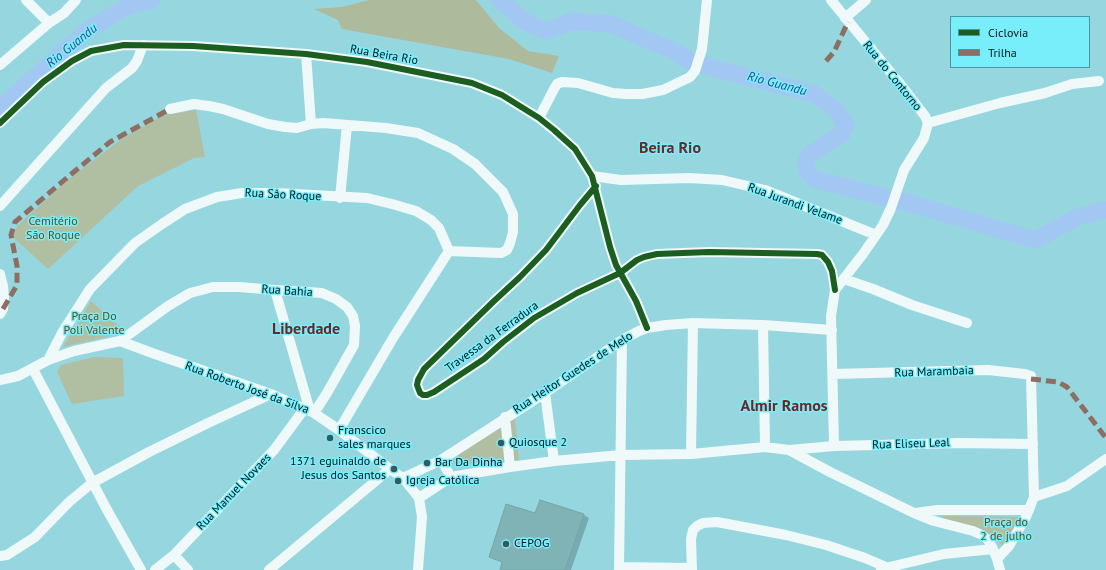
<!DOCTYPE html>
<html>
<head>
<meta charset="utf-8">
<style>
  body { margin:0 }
  #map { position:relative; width:1106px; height:570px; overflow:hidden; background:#96d6de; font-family:"PT Sans",sans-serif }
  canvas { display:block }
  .legend { position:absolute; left:950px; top:16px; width:140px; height:52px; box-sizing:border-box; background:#79eefb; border:1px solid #4998a1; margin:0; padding:5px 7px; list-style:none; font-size:12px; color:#00171a }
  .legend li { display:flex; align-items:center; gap:8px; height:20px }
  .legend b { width:20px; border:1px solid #4998a1 }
</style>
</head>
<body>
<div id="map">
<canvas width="1106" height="570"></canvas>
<ul class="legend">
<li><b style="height:5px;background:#1b5e20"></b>Ciclovia</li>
<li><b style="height:5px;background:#8d6e63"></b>Trilha</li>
</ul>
</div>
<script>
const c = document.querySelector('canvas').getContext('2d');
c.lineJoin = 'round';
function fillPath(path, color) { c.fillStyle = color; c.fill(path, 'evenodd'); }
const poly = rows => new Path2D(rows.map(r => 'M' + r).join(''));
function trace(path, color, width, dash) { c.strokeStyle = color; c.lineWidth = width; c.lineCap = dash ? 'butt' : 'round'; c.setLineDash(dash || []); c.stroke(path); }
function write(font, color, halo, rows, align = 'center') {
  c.font = font + ' "PT Sans",sans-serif'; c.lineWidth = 3; c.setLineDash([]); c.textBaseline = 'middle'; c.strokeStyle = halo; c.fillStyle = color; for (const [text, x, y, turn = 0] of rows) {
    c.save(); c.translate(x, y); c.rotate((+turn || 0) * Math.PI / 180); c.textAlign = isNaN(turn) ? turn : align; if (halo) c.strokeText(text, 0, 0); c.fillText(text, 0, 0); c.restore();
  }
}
const green = poly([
  [196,110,205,157,194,158,138,186,48,269,13,237,17,226,69,179,123,138,164,115],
  [91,301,126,332,63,347],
  [94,357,123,358,124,396,72,404,57,372,61,365],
  [515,419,519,460,457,465,453,463,453,458,457,454],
  [945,516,1020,517,1024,520,1004,548,997,540,985,533,939,518]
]);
const forest = poly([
  [369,0,476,0,499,28,528,51,559,56,552,73,509,59,342,29,338,20,314,9,342,7]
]);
const shadow = poly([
  [541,502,584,515,589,518,571,570,501,570,503,562,535,514]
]);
const river = poly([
  [500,0,525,22,547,31,572,21,611,24,671,50,694,63,814,94,836,110,846,125,842,134,810,154,806,162,807,171,814,179,919,206,1035,240,1080,216,1106,210],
  [0,108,88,30,128,6,152,0]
]);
const building = poly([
  [540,500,584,514,565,570,500,570,502,562,489,557,506,504,535,513,540,500]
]);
const minor = poly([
  [26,0,49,23],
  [831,0,901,85,925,116,928,123,924,138,904,170,891,208,883,225,863,254,835,290,831,316,834,446],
  [845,18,866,0],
  [306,54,311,124],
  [0,65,49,23,64,13,76,0],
  [170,109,194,104,209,106,223,109,268,124,285,127,297,128,311,124,323,123,386,128,418,133,453,149,475,164,503,192,513,214,513,232,510,243,507,250,501,253,449,251],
  [539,118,554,89,557,84,562,82,578,83,613,93,626,94,642,94,663,90,690,77,695,71,702,49,707,0],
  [0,123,43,82,72,61,91,51,124,45,193,46,306,54,367,62,472,83,502,95,539,118,554,130,575,149,592,176,610,247,616,265,636,301,647,328],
  [928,123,1000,103,1045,93,1072,84,1099,81],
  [592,176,621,180,689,178,722,180,765,190,876,235],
  [596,186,580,205,546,250,520,277,493,302,424,369,418,380,417,385,420,393,423,395,427,395,434,392,484,359,503,342,534,318,577,293,620,273,637,260,644,257,657,254,709,252,817,254,822,255,828,262,832,271,835,290],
  [340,198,347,125],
  [0,206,106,88,132,68,137,61,143,45],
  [0,274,3,286,4,297,3,309,0,314],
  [844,279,873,289,912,305,967,323],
  [275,290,310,411],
  [763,325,765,447],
  [120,341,152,353,271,394,314,413,339,430,390,469,403,478,419,498,422,517,418,570],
  [48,360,62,333,90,289,135,243,162,224,185,209,217,197,242,193,276,193,367,198,392,204,416,211,431,220,439,228,449,251],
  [33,369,106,508,141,570],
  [833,374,988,370,1025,374,1031,376,1034,497,1026,517,1009,546,997,559],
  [0,380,18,376,48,360,74,351,120,341,168,306,190,293,213,287,239,287,275,290,322,293,336,299,347,307,353,316,355,326,354,345,327,393,314,413],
  [545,393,554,461],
  [505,417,510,467],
  [339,430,393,338,449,251],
  [789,450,834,446,959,443,1033,444],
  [691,454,693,323],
  [441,460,451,477],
  [403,478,441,460,545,393,622,340,639,331,647,328,666,325,693,323,763,325,832,330],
  [1034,497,1067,486,1106,459],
  [419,498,451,477,510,467,554,461,621,455,691,454,765,447,789,450,830,472,914,513,934,521,973,531,982,535,988,540,993,549,997,559,1000,570],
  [916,513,937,510,1029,510],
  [174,555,188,570],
  [0,556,7,555,35,537,69,502,92,483,149,452,208,423,271,394],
  [619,567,692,568],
  [881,569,944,554,993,549],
  [155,570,174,555,274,450,305,408],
  [269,570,390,469],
  [619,570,622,340],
  [692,570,691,539,693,530,697,526,703,523,717,522,786,535,826,545,865,558,886,567]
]);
const quiet = poly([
  [826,61,834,52,848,22],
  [3,309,17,285,17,266,11,235,15,222,75,171,110,142,170,109],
  [1031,379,1058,382,1067,387,1106,438]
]);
const cycleway = poly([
  [0,123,43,82,72,61,91,51,124,45,193,46,306,54,367,62,472,83,502,95,539,118,554,130,575,149,592,176,610,247,616,265,636,301,647,328],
  [596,186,580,205,546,250,520,277,493,302,424,369,418,380,417,385,420,393,423,395,427,395,434,392,484,359,503,342,534,318,577,293,620,273,637,260,644,257,657,254,709,252,817,254,822,255,828,262,832,271,835,290]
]);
const markers = [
  [330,438,4,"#345a5f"],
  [501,443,4,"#345a5f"],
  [427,463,4,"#345a5f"],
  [394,469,4,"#345a5f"],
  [398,481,4,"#345a5f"],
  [506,544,4,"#345a5f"]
];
const streetNames = [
  ["Rua Beira Rio",384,55,10],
  ["Rua do Contorno",892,76,51],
  ["Rua Sâo Roque",283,195,3],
  ["Rua Jurandi Velame",795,204,20],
  ["Rua Bahia",287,291,4],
  ["Travessa da Ferradura",492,337,-36],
  ["Rua Marambaia",934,372,-2],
  ["Rua Heitor Guedes de Melo",573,373,-33],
  ["Rua Roberto José da Silva",247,388,20],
  ["Rua Eliseu Leal",911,444,-2],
  ["Rua Manuel Novaes",234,492,-46]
];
const parkNames = [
  ["Cemitério",53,222],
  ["São Roque",53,236],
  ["Praça Do",94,317],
  ["Poli Valente",94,331],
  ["Praça do",1006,523],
  ["2 de julho",1006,537]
];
const poiNames = [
  ["Franscico",338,431],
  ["sales marques",338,445],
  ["Quiosque 2",509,443],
  ["1371 eguinaldo de",386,462,"right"],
  ["Jesus dos Santos",386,476,"right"],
  ["Bar Da Dinha",435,463],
  ["Igreja Católica",406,481],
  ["CEPOG",514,544]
];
const waterNames = [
  ["Rio Guandu",72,46,-39],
  ["Rio Guandu",777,84,15]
];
const districtNames = [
  ["Beira Rio",670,148],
  ["Liberdade",306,329],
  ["Almir Ramos",784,406]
];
fillPath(green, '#b0bea1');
fillPath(forest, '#adba9c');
fillPath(shadow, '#0003');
trace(river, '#a2c7f2', 17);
fillPath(building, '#80b3b5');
trace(building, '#71a6a8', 1);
trace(minor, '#eff9fa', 10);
trace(quiet, '#8d6e63', 5, [10, 5]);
trace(cycleway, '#1b5e20', 6);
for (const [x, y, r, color] of markers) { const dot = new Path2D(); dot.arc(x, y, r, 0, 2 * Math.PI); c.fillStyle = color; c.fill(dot); trace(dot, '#79eefb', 1.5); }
write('12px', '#00171a', '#79eefb', streetNames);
write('12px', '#604b1c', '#79eefb', parkNames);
write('12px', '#00171a', '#79eefb', poiNames, 'left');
write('italic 13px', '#314c8f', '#79eefb', waterNames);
write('bold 16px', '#6d2724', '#79eefb', districtNames);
</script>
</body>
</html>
